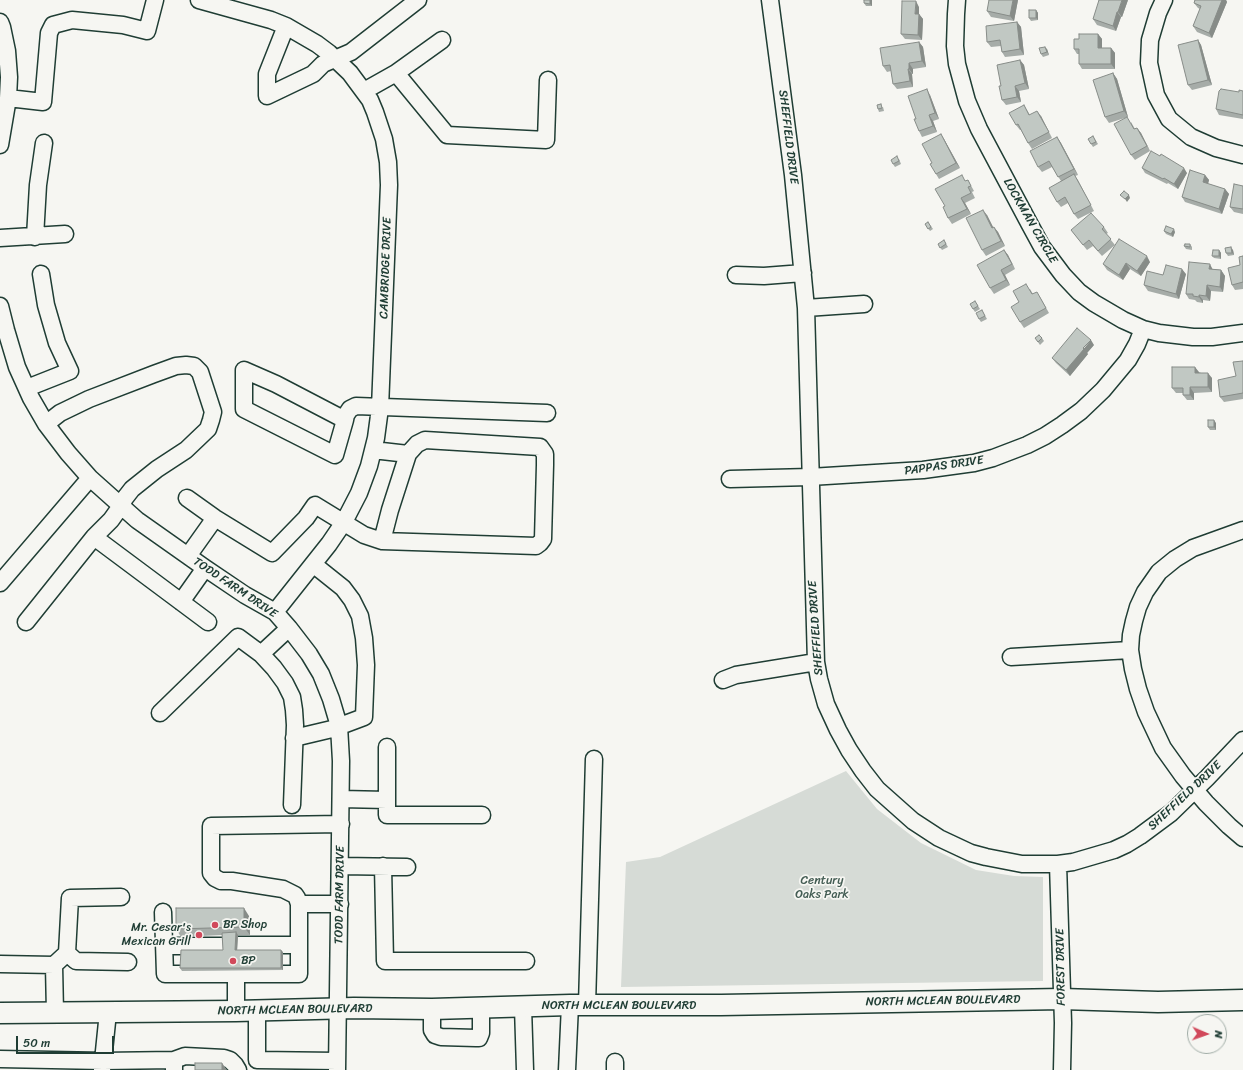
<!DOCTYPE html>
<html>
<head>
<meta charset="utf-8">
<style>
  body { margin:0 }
  #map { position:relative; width:1243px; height:1070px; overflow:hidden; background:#f6f6f2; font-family:Sriracha,sans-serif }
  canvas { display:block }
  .north { position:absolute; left:1187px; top:1014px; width:40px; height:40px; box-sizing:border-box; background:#f6f6f2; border:1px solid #a0aca6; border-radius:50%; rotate:92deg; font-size:11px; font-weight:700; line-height:16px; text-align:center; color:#1f3d34 }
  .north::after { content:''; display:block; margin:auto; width:14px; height:18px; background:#d1495b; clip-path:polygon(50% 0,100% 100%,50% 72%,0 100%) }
  .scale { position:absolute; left:16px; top:1036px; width:98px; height:18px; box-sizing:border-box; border:2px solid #1f3d34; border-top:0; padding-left:5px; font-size:12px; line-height:14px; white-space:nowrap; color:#1f3d34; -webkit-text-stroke:3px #f6f6f2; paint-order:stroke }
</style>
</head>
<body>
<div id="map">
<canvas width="1243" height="1070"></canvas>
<div class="north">N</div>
<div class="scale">50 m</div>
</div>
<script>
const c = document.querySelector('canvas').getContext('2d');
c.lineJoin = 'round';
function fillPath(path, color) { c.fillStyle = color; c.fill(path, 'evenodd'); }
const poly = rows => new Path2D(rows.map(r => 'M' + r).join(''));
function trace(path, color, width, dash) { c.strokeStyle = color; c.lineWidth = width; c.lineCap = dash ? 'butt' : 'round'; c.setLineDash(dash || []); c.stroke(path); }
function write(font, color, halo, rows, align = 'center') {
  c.font = font + ' Sriracha,sans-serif'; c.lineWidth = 3.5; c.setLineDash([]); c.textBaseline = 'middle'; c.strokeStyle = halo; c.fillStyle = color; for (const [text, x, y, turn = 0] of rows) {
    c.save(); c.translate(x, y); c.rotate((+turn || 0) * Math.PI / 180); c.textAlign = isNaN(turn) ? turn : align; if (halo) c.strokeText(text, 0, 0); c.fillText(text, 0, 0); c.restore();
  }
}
const green = poly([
  [846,771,877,809,921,843,976,870,1014,876,1043,877,1043,981,621,987,626,862,660,857]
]);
const minor = poly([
  [199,0,271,20,286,26,317,44,329,53,350,73,370,100,375,112,384,139,388,162,389,185,380,408,376,438,369,466,359,493,344,522,329,544,275,612],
  [770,0,793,175,806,308,816,662,819,679,826,704,838,730,849,750,863,771,877,789,913,821,939,838,971,853,986,857,1022,864,1058,864,1073,862,1114,850,1127,844,1140,836,1171,813,1207,778,1243,740],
  [957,0,956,14,955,46,957,64,967,101,979,129,1029,223,1042,247,1063,275,1079,292,1094,303,1123,320,1143,329,1159,333,1193,337,1212,337,1243,333],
  [1164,0,1158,13,1150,40,1149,63,1156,95,1169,119,1191,137,1216,148,1243,155],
  [0,22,2,27,7,51,9,77,8,98,0,145],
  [286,26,267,74,267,96,313,74,323,64,351,52,418,0],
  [396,73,447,135,546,140,548,80],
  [364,91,396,73,442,40],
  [8,98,43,102,49,33,53,25,72,20,123,25,147,31,155,0],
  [35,237,38,185,44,143],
  [0,238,65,234],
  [736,275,764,276,803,273],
  [0,306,6,330,17,367,31,398,46,424,68,453,90,478,137,520,205,568,245,595,275,612,289,628,309,654,321,674,331,699,339,726,341,761,337,1070],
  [806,308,864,304],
  [27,388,70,371,57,343,46,305,41,274],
  [345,420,276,384,244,370,244,409,335,455,345,420,346,415,350,409,356,406,547,413],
  [730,479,810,477,923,470,974,463,993,458,1027,445,1045,436,1062,425,1081,411,1103,390,1128,360,1137,344,1143,329],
  [187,498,215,518,272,553,306,518,315,505,364,535,382,541,536,546,540,543,543,539,545,465,545,454,540,447,425,440,417,444,408,454,373,450],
  [1243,530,1193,548,1175,559,1159,572,1145,592,1138,607,1134,621,1131,635,1130,650,1133,669,1138,689,1146,712,1163,748,1183,776,1206,803,1229,826,1243,838],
  [94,537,208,622],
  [382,541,390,510,408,454],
  [188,556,215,518],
  [0,583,90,478],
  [181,602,205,568],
  [26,622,94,537,111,520,121,506,125,498,132,489,157,469,186,450,208,429,211,420,213,412,200,372,194,366,186,365,176,366,154,374,89,399,60,413,46,424],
  [261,654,289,628],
  [1011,657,1130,650],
  [723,680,736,675,816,662],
  [160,713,238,637,261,654,274,668,285,683,292,697,294,710,295,725,292,805],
  [294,738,332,729,364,717,366,665,364,638,360,616,352,600,343,588,313,564],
  [387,747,387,815,482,815],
  [341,799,387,800],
  [1058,864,1063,1023,1062,1070],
  [341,866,407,867],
  [383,866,385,961,526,961],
  [299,904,297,898,295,895,283,889,232,881,221,881,215,878,211,873,211,826,341,824],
  [163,912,165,974,236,974,236,1011],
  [236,945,299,945],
  [164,946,225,946],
  [67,953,76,961,128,962],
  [0,964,54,965,55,1013],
  [54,965,67,953,70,898,121,897],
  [236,974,299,974,299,904,340,904],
  [587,1005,594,759],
  [523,1007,525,1070],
  [432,1009,432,1030,435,1035,441,1037,476,1038,479,1038,481,1033,481,1007],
  [257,1011,257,1060,337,1061],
  [0,1059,103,1061,108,1012],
  [174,1060,185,1056,224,1058,230,1060,235,1065,238,1070],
  [102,1070,103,1061,174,1060,174,1070],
  [567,1070,570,1005],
  [615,1070,615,1062]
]);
const major = poly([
  [0,1013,236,1011,354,1008,432,1009,570,1005,721,1005,1062,999,1158,1002,1243,1000]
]);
const wall = poly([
  [864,0,872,0,872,6,866,6,864,3],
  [1018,0,1014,21,991,17,987,11],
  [1128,0,1122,17,1121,17,1116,31,1097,25,1093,19],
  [1195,0,1226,0,1227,2,1212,38,1197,32,1193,26,1200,9,1198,8,1194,3],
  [919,7,919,14,923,19,922,40,905,39,901,34],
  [1036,10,1038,13,1038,20,1031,21,1029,18],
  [1017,22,1021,27,1024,55,1005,57,1002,52,1001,46,991,47,987,42],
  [1098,34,1102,39,1102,48,1111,48,1115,53,1115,69,1082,69,1079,64,1079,54,1077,54,1074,49,1079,39],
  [1198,40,1201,45,1212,85,1192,90,1188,85],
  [919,42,923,47,926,67,913,69,913,74,912,74,913,87,897,89,893,84,891,71,887,72,883,66],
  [1047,49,1049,55,1043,57,1041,54],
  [1020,60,1024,65,1029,89,1019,91,1021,102,1006,105,1002,100,1001,86],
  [1113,73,1117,79,1128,117,1109,123,1105,117],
  [1243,91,1243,119,1219,115,1216,109,1239,92],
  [930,95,939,119,933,121,937,132,922,137,919,131,916,119],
  [1024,105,1030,115,1041,116,1052,138,1032,149,1028,143,1021,130,1020,130,1016,125],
  [883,107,884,111,879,112,878,109],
  [1131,122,1135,129,1137,128,1141,133,1150,151,1135,160,1131,155],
  [941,134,944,139,960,168,939,179,936,174,932,163],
  [1093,136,1098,144,1093,147,1088,139],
  [1057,137,1061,143,1078,175,1075,176,1078,180,1094,211,1078,219,1074,214,1068,203,1061,207,1057,202,1061,181,1052,167,1042,172,1038,167],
  [899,159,901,164,895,167,893,164],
  [1142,168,1187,173,1178,189,1168,183,1167,184,1145,173],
  [1205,175,1209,180,1208,184,1225,189,1229,194,1222,214,1185,202,1182,197],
  [968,180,974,191,972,192,975,198,965,203,971,214,952,224,948,218,945,206,966,181],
  [1243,186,1243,214,1234,212,1230,207],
  [987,215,993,227,998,232,1005,246,986,256,982,250],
  [928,222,933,229,930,231,925,224],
  [1104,227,1108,233,1106,234,1115,245,1102,256,1093,246,1087,250,1071,230],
  [1164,231,1175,232,1173,237,1166,234],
  [944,240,948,247,942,250,938,244],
  [1190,244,1192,247,1192,250,1186,249,1184,246],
  [1004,250,1008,255,1015,269,1005,275,1010,285,994,294,990,288],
  [1219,250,1221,253,1221,259,1214,258,1212,256],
  [1233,250,1234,255,1228,256,1226,253],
  [1243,256,1243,289,1235,290,1232,285,1240,265],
  [1150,262,1141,276,1130,269,1123,280,1107,270,1103,264],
  [1213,269,1221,270,1225,276,1223,292,1211,291,1210,301,1203,300,1203,303,1197,302,1195,300,1189,299,1186,294],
  [1186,274,1179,299,1148,291,1144,285,1163,275],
  [1030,289,1033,294,1040,297,1049,313,1024,328,1020,322,1019,302],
  [975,301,980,309,975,312,973,309],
  [982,310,987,319,981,322,979,319],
  [1035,338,1042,338,1044,341,1040,345],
  [1094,345,1087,353,1088,354,1070,376,1056,363,1052,358],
  [1243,361,1243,399,1224,402,1220,397,1236,376],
  [1199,372,1212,378,1212,392,1194,393,1194,400,1187,400,1183,395,1183,393,1176,393,1172,388],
  [1216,423,1216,430,1210,430,1208,427],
  [249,916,250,935,238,935,237,950,283,952,283,970,182,971,180,968,223,950,222,935,181,937,176,929]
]);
const shadedWall = poly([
  [870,0,872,0,872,6,870,4],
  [1013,0,1018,0,1014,21,1010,16],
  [1122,0,1128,0,1122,17,1118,12],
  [1222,0,1226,0,1227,2,1212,38,1209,33],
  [916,1,919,7,919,14,923,19,922,40,918,35,915,14],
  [1036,10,1038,13,1038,20,1036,18],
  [1117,12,1121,17,1116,31,1113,26],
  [1017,22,1021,27,1024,55,1020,49],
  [1098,34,1102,39,1102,53,1098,48],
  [1198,40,1201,45,1212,85,1208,80],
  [919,42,923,47,926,67,922,61],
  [1045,47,1047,49,1049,55,1047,52],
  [1111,48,1115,53,1115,69,1111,64],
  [1020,60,1024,65,1029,89,1025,83],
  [909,63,913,69,913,74,909,69],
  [908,69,912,74,913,87,910,81],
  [1113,73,1117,79,1128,117,1124,111],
  [1015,86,1019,91,1021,102,1017,97],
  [927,89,930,95,939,119,935,113],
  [1037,111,1041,116,1052,138,1049,132],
  [929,115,933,121,937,132,933,126],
  [1137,128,1141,133,1150,151,1147,146],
  [941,134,944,139,960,168,956,163],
  [1057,137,1061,143,1078,175,1074,169],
  [1184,168,1187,173,1178,189,1174,184],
  [1205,175,1209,180,1207,187,1203,182],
  [1225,189,1229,194,1222,214,1219,209],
  [1129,195,1130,198,1127,202,1125,199],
  [961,198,965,203,971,214,967,209],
  [983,210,987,215,996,233,992,228],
  [994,227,998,232,1005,246,1001,241],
  [1174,229,1175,232,1173,237,1171,234],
  [1231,247,1233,250,1234,255,1232,253],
  [1004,250,1008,255,1015,269,1012,264],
  [1219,250,1221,253,1221,259,1219,256],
  [1147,256,1150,262,1141,276,1137,271],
  [1126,263,1130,269,1123,280,1119,275],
  [1210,264,1213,270,1209,269],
  [1182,269,1186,274,1179,299,1176,294],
  [1001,270,1005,275,1010,285,1006,280],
  [1221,270,1225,276,1223,292,1220,287],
  [1207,285,1211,291,1210,301,1206,296],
  [1199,295,1203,300,1203,303,1199,297],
  [1091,340,1094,345,1087,353,1088,354,1070,376,1066,370],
  [1195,367,1199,372,1199,378,1195,373],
  [1208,373,1212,378,1212,392,1208,387],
  [1190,387,1194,393,1194,400,1190,395],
  [1214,420,1216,423,1216,430,1214,427],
  [244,908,249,916,250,935,244,927],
  [236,932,238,935,237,952,235,950],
  [281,950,283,952,283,970,281,968],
  [222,1063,227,1070,222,1070]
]);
const building = poly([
  [864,0,870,0,870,4,864,3,864,0],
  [989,0,1013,0,1010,16,987,11,989,0],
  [1099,0,1122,0,1118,12,1117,12,1113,26,1093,19,1099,0],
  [1195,0,1222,0,1209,33,1193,26,1201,6,1194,3,1195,0],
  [902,1,916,1,915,14,919,14,918,35,901,34,902,1],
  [1029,10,1036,10,1036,18,1029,18,1029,10],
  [1017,22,1020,49,1002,52,1000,40,987,42,986,26,1017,22],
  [1079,34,1098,34,1098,48,1111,48,1111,64,1079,64,1079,49,1074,49,1074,39,1079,39,1079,34],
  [1198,40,1208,80,1188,85,1178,45,1198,40],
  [919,42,922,61,909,63,909,69,908,69,910,81,893,84,890,65,883,66,880,48,919,42],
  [1045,47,1047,52,1041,54,1039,48,1045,47],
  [1020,60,1025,83,1015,86,1017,97,1002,100,999,86,1001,86,997,65,1020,60],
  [1113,73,1124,111,1105,117,1093,80,1113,73],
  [927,89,935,113,929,115,933,126,919,131,914,119,916,119,908,96,927,89],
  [1221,89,1239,92,1239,90,1243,91,1243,115,1216,109,1219,91,1221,89],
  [881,104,882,108,878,109,877,105,881,104],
  [1024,105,1029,115,1037,111,1049,132,1028,143,1018,124,1016,125,1009,113,1024,105],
  [1127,117,1134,129,1137,128,1147,146,1131,155,1114,124,1127,117],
  [941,134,956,163,936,174,930,164,932,163,922,144,941,134],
  [1093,136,1096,142,1091,144,1088,139,1093,136],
  [1057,137,1074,169,1058,177,1049,161,1038,167,1030,151,1057,137],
  [1151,151,1160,156,1161,154,1184,168,1174,184,1164,178,1163,179,1142,168,1151,151],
  [897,156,899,161,893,164,891,160,897,156],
  [1190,170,1205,175,1203,182,1225,189,1219,209,1182,197,1190,170],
  [1074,174,1091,205,1074,214,1065,197,1057,202,1049,188,1074,174],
  [962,175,965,181,968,180,971,186,968,187,971,193,961,198,967,209,948,218,943,207,945,206,935,189,962,175],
  [1234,184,1243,186,1243,209,1230,207,1234,184],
  [1124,191,1129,195,1125,199,1120,195,1124,191],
  [983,210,992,228,994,227,1001,241,982,250,966,218,983,210],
  [1091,213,1104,227,1102,229,1111,239,1098,251,1089,240,1083,245,1071,230,1091,213],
  [928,222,931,227,928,229,925,224,928,222],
  [1166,226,1174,229,1171,234,1164,231,1166,226],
  [1119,239,1147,256,1137,271,1126,263,1119,275,1103,264,1119,239],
  [944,240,946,244,940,248,938,244,944,240],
  [1185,244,1190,244,1190,247,1184,246,1185,244],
  [1231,247,1232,253,1226,253,1225,248,1231,247],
  [1004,250,1012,264,1001,270,1006,280,990,288,977,265,1004,250],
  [1213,250,1219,250,1219,256,1212,256,1213,250],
  [1243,256,1243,282,1232,285,1228,268,1240,265,1239,257,1243,256],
  [1189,262,1210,264,1209,269,1221,270,1220,287,1207,285,1206,296,1199,295,1199,297,1193,296,1193,294,1186,294,1189,262],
  [1166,265,1182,269,1176,294,1144,285,1147,271,1163,275,1166,265],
  [1026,284,1032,294,1037,292,1046,308,1020,322,1011,307,1019,302,1013,291,1026,284],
  [975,301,978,306,973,309,970,304,975,301],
  [982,310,985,316,979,319,976,313,982,310],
  [1077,328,1091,340,1083,348,1084,349,1066,370,1052,358,1077,328],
  [1039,335,1042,338,1038,342,1035,338,1039,335],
  [1243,361,1243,393,1220,397,1218,380,1236,376,1233,362,1243,361],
  [1172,367,1195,367,1195,373,1208,373,1208,387,1190,387,1190,395,1183,395,1183,388,1172,388,1172,367],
  [1208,420,1214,420,1214,427,1208,427,1208,420],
  [176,908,244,908,244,927,176,929,176,908],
  [236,932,235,950,281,950,281,968,180,968,181,950,223,950,222,933,236,932],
  [195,1063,222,1063,222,1070,195,1070,195,1063]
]);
const markers = [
  [215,925,4,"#d1495b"],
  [199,935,4,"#d1495b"],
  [233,961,4,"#d1495b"]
];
const streetNames = [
  ["SHEFFIELD DRIVE",788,137,83],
  ["LOCKMAN CIRCLE",1030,221,60],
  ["CAMBRIDGE DRIVE",386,268,-88],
  ["PAPPAS DRIVE",944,466,-8],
  ["TODD FARM DRIVE",235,588,34],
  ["SHEFFIELD DRIVE",816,628,-94],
  ["SHEFFIELD DRIVE",1185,796,-43],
  ["TODD FARM DRIVE",340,895,-89],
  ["FOREST DRIVE",1061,967,-91],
  ["NORTH MCLEAN BOULEVARD",943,1001,-1],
  ["NORTH MCLEAN BOULEVARD",619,1006],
  ["NORTH MCLEAN BOULEVARD",295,1010,-1]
];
const parkNames = [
  ["Century",822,881],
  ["Oaks Park",822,895]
];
const poiNames = [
  ["BP Shop",223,925],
  ["Mr. Cesar's",191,928,"right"],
  ["Mexican Grill",191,942,"right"],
  ["BP",241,961]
];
fillPath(green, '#d6dbd6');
trace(minor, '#1f3d34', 19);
trace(major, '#1f3d34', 23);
trace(minor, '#f6f6f2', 16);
trace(major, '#f6f6f2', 20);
fillPath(wall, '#a6aca8');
fillPath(shadedWall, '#878c88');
fillPath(building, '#c1c8c3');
trace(building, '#878c88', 1);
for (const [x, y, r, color] of markers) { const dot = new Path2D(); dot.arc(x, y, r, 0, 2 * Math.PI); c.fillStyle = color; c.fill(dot); trace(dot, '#f6f6f2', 1.5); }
write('12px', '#1f3d34', '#f6f6f2', streetNames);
write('12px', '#445d54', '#f6f6f2', parkNames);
write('12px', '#1f3d34', '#f6f6f2', poiNames, 'left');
</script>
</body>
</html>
